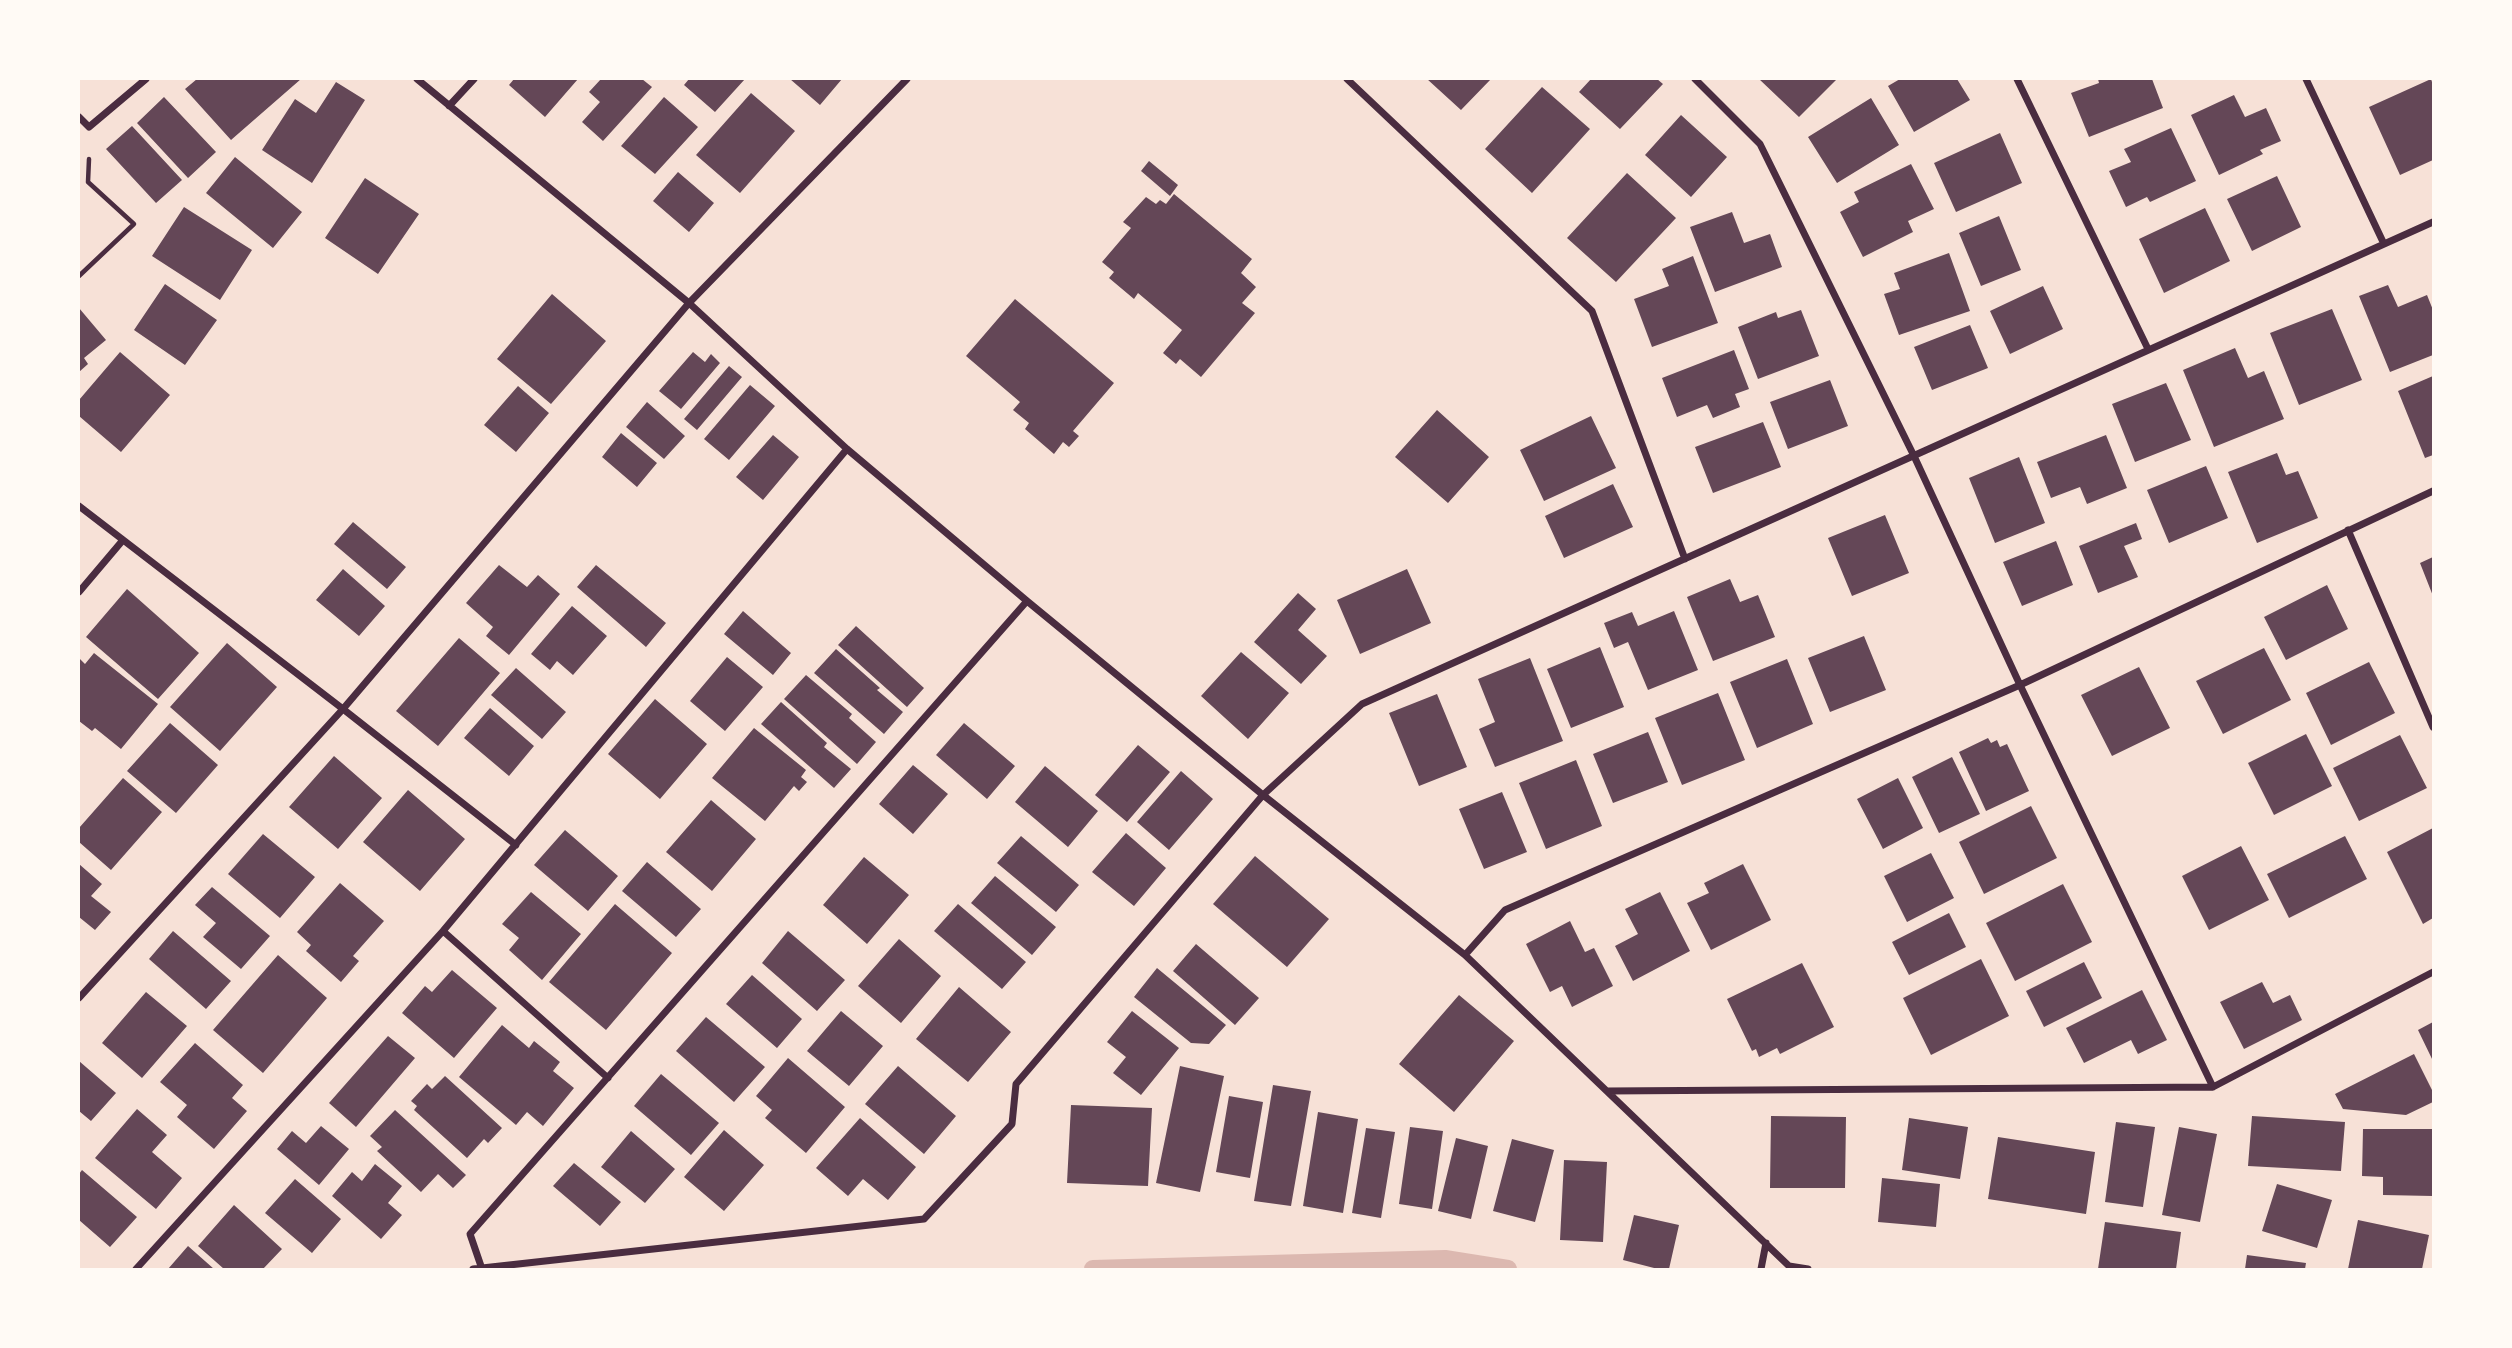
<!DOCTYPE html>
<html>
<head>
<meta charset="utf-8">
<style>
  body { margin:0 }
  #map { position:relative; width:2512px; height:1348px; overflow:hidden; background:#f7e1d7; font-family:"Roboto Serif",serif }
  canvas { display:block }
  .frame { position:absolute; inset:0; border:80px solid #fffaf5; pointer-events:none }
</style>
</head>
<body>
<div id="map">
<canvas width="2512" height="1348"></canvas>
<div class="frame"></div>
</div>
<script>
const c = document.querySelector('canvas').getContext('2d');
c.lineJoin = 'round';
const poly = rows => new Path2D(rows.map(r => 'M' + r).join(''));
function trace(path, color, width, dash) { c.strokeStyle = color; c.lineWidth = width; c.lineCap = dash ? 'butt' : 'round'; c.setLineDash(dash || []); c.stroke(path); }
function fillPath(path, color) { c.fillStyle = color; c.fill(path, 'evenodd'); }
const stream = poly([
  [1093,1269,1445,1259,1508,1269]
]);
const building = poly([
  [197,79,301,79,231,140,185,89],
  [514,79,578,79,545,117,509,85],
  [601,79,642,79,652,87,603,141,582,122,600,102,589,92],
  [689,79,745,79,715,112,684,85],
  [790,79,842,79,820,105],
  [1427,79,1491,79,1461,110],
  [1591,79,1657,79,1663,84,1620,129,1579,92],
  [1759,79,1837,79,1799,117],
  [1900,79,1957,79,1970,100,1914,132,1888,86],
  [2098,79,2152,79,2163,108,2089,137,2071,93,2099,83],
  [2431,79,2433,85,2433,160,2400,175,2369,107],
  [336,82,365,100,312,183,262,150,295,99,316,113],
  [1542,87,1590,129,1532,193,1485,149],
  [751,93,795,131,740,193,696,155],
  [2234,95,2245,117,2266,108,2281,141,2260,150,2263,154,2219,175,2191,115],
  [164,97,216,152,188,178,137,123],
  [664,97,698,127,655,174,621,146],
  [1871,98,1899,145,1837,183,1808,137],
  [1681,115,1727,157,1691,197,1645,155],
  [132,126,182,180,156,203,106,149],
  [2171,128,2196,181,2150,202,2147,197,2126,207,2109,171,2131,162,2124,149],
  [2000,133,2022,183,1956,212,1934,163],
  [235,157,302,212,273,248,206,193],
  [1149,161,1178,185,1170,196,1141,171],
  [1911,164,1934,209,1908,221,1913,232,1863,257,1840,212,1859,202,1854,192],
  [678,172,714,203,689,232,653,201],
  [1627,173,1676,218,1616,282,1567,238],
  [2277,176,2301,227,2252,251,2227,199],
  [365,178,419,214,378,274,325,238],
  [1174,194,1252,259,1241,273,1256,287,1242,303,1255,313,1201,377,1180,359,1176,364,1163,353,1182,330,1138,293,1134,299,1109,278,1114,272,1102,262,1131,228,1123,222,1146,197,1156,204,1160,200,1166,204],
  [184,207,252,250,220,300,152,256],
  [2205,208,2230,261,2164,293,2139,239],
  [1732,212,1744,243,1770,234,1782,267,1715,292,1690,227],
  [1999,216,2021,270,1981,286,1959,233],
  [1949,253,1970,311,1899,335,1884,294,1900,289,1894,273],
  [1693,256,1718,323,1652,347,1634,299,1669,286,1662,269],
  [165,284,217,320,185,365,134,330],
  [2388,285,2398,307,2427,295,2433,310,2433,355,2390,372,2359,296],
  [2043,286,2063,329,2010,354,1990,311],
  [552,294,606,341,551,404,497,359],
  [1015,299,1114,383,1073,431,1079,436,1069,447,1063,442,1054,454,1025,429,1029,423,1013,410,1020,402,966,356],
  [79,308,106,340,84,358,88,364,79,372],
  [2332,309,2362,380,2299,405,2270,333],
  [1801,310,1819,356,1758,379,1738,327,1776,312,1778,318],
  [1970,325,1988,368,1932,390,1914,347],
  [2235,348,2248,378,2264,371,2284,419,2214,447,2183,370],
  [1734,350,1749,389,1735,394,1740,407,1713,418,1707,405,1677,417,1662,378],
  [120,352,170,395,121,452,79,416,79,400],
  [693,352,705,362,711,354,720,363,681,409,659,391],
  [729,366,742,377,697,430,684,419],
  [2433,376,2433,455,2425,458,2398,391],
  [1830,380,1848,426,1788,449,1770,402],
  [2166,383,2191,440,2135,462,2112,404],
  [750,385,775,406,729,460,704,439],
  [518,386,549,413,516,452,484,425],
  [647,402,685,436,664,459,626,427],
  [1437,410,1489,457,1448,503,1395,457],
  [1591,416,1616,468,1544,501,1520,450],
  [1763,422,1781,467,1713,493,1695,447],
  [621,433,657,463,637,487,602,457],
  [773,435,799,457,763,500,736,477],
  [2106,435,2127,488,2087,504,2080,487,2051,498,2037,462],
  [2277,453,2286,475,2298,471,2318,518,2257,543,2228,472],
  [2019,457,2045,523,1995,543,1969,478],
  [2206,466,2228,518,2169,543,2147,490],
  [1613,484,1633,527,1564,558,1545,516],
  [1885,515,1909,573,1852,596,1828,538],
  [353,522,406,567,387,589,334,544],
  [2136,523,2142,539,2124,546,2138,577,2098,593,2079,546],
  [2056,541,2073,585,2022,606,2003,562],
  [2433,557,2433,596,2420,563],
  [499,565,527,587,538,575,560,594,509,655,486,636,493,627,466,603],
  [596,565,666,623,646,647,577,587],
  [343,569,385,606,359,636,316,600],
  [1407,569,1431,623,1360,654,1337,600],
  [1730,579,1740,602,1758,595,1775,637,1713,661,1687,597],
  [2327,585,2348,629,2286,660,2264,617],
  [127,589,199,653,158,699,86,637],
  [1298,593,1316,609,1298,630,1327,656,1301,684,1254,642],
  [572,606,607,636,573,675,557,661,550,670,531,654],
  [743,611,791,653,773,675,724,634],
  [1674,611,1698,670,1648,690,1628,642,1614,648,1604,623,1632,612,1638,626],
  [856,626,924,688,907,707,838,645],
  [1864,636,1886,690,1830,712,1808,658],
  [459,638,500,673,438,746,396,711],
  [227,643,277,687,220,751,170,707],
  [1600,647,1624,707,1571,728,1547,669],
  [2264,648,2291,700,2223,734,2196,681],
  [836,649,880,688,877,690,903,712,884,734,814,673],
  [1241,652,1289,693,1248,739,1201,696],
  [94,653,158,704,121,749,95,728,92,731,79,721,79,658,85,664],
  [727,657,763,687,725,731,690,701],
  [1530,658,1563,741,1495,767,1479,729,1495,722,1478,679],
  [1787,659,1813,724,1757,748,1730,682],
  [2369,662,2395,713,2331,745,2306,693],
  [2139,667,2170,728,2112,756,2081,695],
  [516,668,566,712,542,739,491,695],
  [806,675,852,714,849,718,876,742,857,764,784,699],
  [1718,693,1745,760,1682,785,1655,718],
  [1437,694,1467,767,1419,786,1389,713],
  [655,699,707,744,660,799,608,754],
  [781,702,827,743,824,747,851,769,834,788,761,724],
  [490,708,534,746,509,776,464,738],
  [170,723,218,765,176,813,127,771],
  [964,723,1015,766,987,799,936,755],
  [754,728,806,770,801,777,807,782,799,791,794,786,765,821,712,778],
  [1648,732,1668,782,1613,803,1593,754],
  [2306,734,2332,786,2274,815,2248,763],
  [2400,735,2427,788,2359,821,2333,768],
  [1988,738,1991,743,1997,740,2000,747,2007,744,2029,791,1986,811,1959,752],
  [1138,745,1170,772,1127,822,1095,795],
  [334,756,382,798,338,849,289,807],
  [1952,757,1980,814,1939,833,1912,777],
  [1576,760,1602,826,1546,849,1519,783],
  [913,765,948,794,913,834,879,804],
  [1045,766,1098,811,1068,847,1015,802],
  [1181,771,1213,799,1169,850,1137,822],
  [123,778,162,812,111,870,79,842,79,828],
  [1898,778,1923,828,1883,849,1857,799],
  [408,790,465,839,420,891,363,842],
  [1502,792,1527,852,1484,869,1459,809],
  [711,800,756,839,712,891,666,852],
  [2031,806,2057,858,1984,894,1959,842],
  [2433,828,2433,918,2423,924,2387,852],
  [565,830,618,876,588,911,534,865],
  [1126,833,1166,868,1134,906,1092,872],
  [263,834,315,877,280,918,228,874],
  [1021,836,1079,885,1056,912,997,863],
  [2345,836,2367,879,2289,918,2267,874],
  [2241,846,2269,900,2209,930,2182,876],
  [1931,853,1954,898,1907,922,1884,876],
  [1255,856,1329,919,1287,967,1213,904],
  [864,857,909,895,867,944,823,905],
  [647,862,701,909,676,937,622,891],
  [79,864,102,884,91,896,111,912,95,930,79,917],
  [1743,864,1771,920,1711,950,1687,903,1709,893,1704,883],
  [995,876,1056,927,1032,955,971,903],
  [340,883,384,921,353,956,359,961,341,982,306,951,311,945,297,932],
  [2063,884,2092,942,2015,981,1986,923],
  [212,887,270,936,241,969,203,937,216,923,195,905],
  [531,892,581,934,542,980,509,950,519,938,502,924],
  [1660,892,1690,951,1633,981,1615,946,1638,934,1625,909],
  [615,904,672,953,606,1030,549,982],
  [958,904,1026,962,1002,989,934,931],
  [1949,913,1966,947,1909,975,1892,942],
  [1570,921,1585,952,1594,948,1613,986,1572,1007,1562,986,1550,992,1526,944],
  [173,931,231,981,206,1009,149,959],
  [788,931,845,980,817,1011,762,963],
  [899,939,941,976,901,1023,858,986],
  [1196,944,1259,998,1235,1025,1173,971],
  [278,955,327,998,263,1073,213,1030],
  [1981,959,2009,1016,1931,1055,1903,998],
  [2084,962,2102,998,2044,1027,2026,991],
  [1802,963,1834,1027,1780,1054,1777,1048,1759,1057,1756,1049,1752,1051,1727,999],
  [1157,968,1226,1025,1209,1044,1191,1043,1134,997],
  [452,970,497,1008,454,1058,402,1013,425,986,432,992],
  [752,975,802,1019,777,1048,726,1004],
  [2262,982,2273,1003,2290,995,2302,1020,2244,1049,2220,1002],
  [959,987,1011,1032,968,1082,916,1039],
  [2142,990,2167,1040,2138,1054,2131,1040,2084,1063,2066,1028],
  [146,992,187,1026,142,1078,102,1043],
  [1459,995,1514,1041,1454,1112,1399,1064],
  [841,1011,883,1046,849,1086,807,1051],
  [1132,1011,1179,1048,1141,1095,1113,1073,1126,1057,1107,1042],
  [706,1017,765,1067,734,1102,676,1051],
  [2433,1022,2433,1061,2418,1030],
  [502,1025,529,1048,534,1041,560,1062,553,1071,574,1088,543,1126,527,1112,516,1125,459,1077],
  [388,1036,415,1058,356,1127,329,1103],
  [195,1043,243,1085,232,1098,247,1111,214,1149,177,1117,187,1105,160,1082],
  [2414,1054,2433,1092,2433,1102,2406,1115,2343,1109,2335,1094],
  [788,1058,845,1107,806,1153,765,1118,772,1110,756,1096],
  [79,1061,116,1093,91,1121,79,1111],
  [898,1066,956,1116,924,1154,865,1104],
  [1180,1066,1224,1076,1200,1192,1156,1183],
  [661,1074,719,1123,691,1155,634,1106],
  [445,1076,502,1128,488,1143,484,1139,467,1158,414,1110,417,1106,411,1101,427,1084,432,1089],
  [1273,1085,1311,1091,1291,1206,1254,1201],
  [1229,1096,1263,1102,1250,1178,1216,1172],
  [1071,1105,1152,1108,1148,1186,1067,1183],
  [137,1109,167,1135,152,1152,182,1178,156,1209,95,1158],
  [395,1110,466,1175,453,1188,438,1174,421,1192,377,1151,382,1147,370,1136],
  [1318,1112,1358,1119,1343,1213,1303,1206],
  [1771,1116,1846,1117,1845,1188,1770,1188],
  [2252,1116,2345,1122,2341,1171,2248,1166],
  [860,1118,916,1167,888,1200,863,1179,848,1196,816,1168],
  [1909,1118,1968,1127,1960,1179,1902,1170],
  [2116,1122,2155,1127,2143,1207,2105,1202],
  [321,1126,349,1149,319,1185,277,1149,292,1131,306,1143],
  [1410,1127,1443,1131,1432,1209,1399,1204],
  [2179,1127,2217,1134,2200,1222,2162,1215],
  [1366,1128,1395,1132,1381,1218,1352,1213],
  [2363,1129,2433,1129,2433,1196,2383,1195,2383,1177,2362,1176],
  [724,1130,764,1165,724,1211,684,1177],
  [631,1131,675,1169,645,1203,601,1167],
  [1998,1137,2095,1152,2086,1214,1988,1199],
  [1456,1138,1488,1146,1471,1219,1438,1211],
  [1512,1139,1554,1150,1535,1222,1493,1211],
  [1564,1160,1607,1162,1603,1242,1560,1240],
  [574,1163,621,1202,600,1226,553,1186],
  [375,1164,402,1186,388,1203,402,1215,381,1239,332,1196,352,1172,362,1181],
  [82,1170,137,1217,110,1247,79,1220,79,1174],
  [1882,1178,1940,1184,1936,1227,1878,1222],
  [295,1179,341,1219,312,1253,265,1213],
  [2277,1184,2332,1200,2317,1248,2262,1231],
  [234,1205,282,1249,263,1269,224,1269,198,1246],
  [1634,1215,1679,1225,1669,1269,1658,1269,1623,1260],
  [2358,1220,2429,1235,2422,1269,2348,1269],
  [2105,1222,2181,1232,2176,1269,2098,1269],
  [188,1246,214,1269,168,1269],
  [2247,1255,2306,1263,2305,1269,2245,1269]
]);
const path = poly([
  [79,276,134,224,88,182,89,159]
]);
const minor = poly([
  [417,79,689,303,847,449,1027,601,1263,795,1465,955,1789,1266,1808,1269],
  [1347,79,1592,311,1685,559],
  [1695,79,1760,144,1914,456,2020,685,2213,1087],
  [2017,79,2148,349],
  [2306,79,2384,244],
  [449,106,474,79],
  [79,117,89,127,146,79],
  [79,506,343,709,516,845],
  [2348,530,2433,727],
  [79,592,123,540],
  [443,931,608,1078],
  [1465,955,1505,910,2020,685,2433,491],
  [79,998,343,709,689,303,907,79],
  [1607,1091,2213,1087,2433,972],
  [136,1269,443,931,847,449],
  [473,1269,924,1219,1012,1124,1016,1084,1263,795,1362,704,2433,222],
  [482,1269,470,1234,1027,601],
  [1761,1269,1766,1243]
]);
trace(stream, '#dcb8b0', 18);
fillPath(building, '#644757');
trace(path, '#4a2c40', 4.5);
trace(minor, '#4a2c40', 7);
</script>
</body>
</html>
